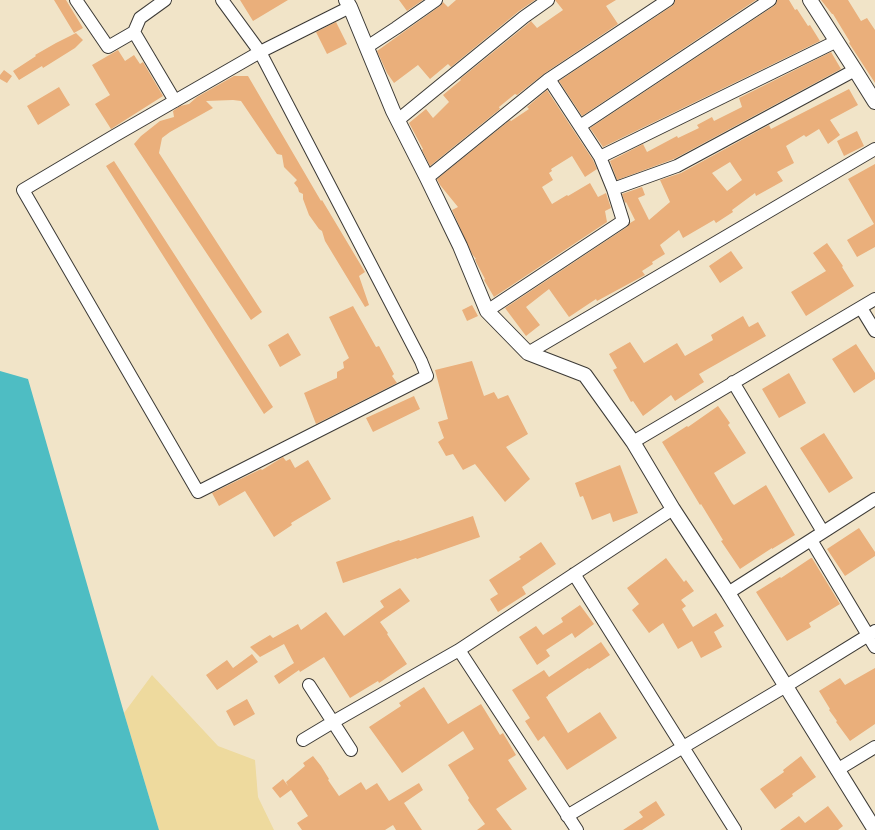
<!DOCTYPE html>
<html>
<head>
<meta charset="utf-8">
<style>
  body { margin:0 }
  canvas { display:block; background:#f1e4c8 }
</style>
</head>
<body>
<canvas width="875" height="830"></canvas>
<script>
const c = document.querySelector('canvas').getContext('2d');
c.lineJoin = 'round';
function fillPath(path, color) { c.fillStyle = color; c.fill(path, 'evenodd'); }
const poly = rows => new Path2D(rows.map(r => 'M' + r).join(''));
function trace(path, color, width, dash) { c.strokeStyle = color; c.lineWidth = width; c.lineCap = dash ? 'butt' : 'round'; c.setLineDash(dash || []); c.stroke(path); }
const sand = poly([
  [152,675,218,746,255,760,258,797,274,830,159,830,124,713]
]);
const water = poly([
  [0,371,28,379,124,713,159,830,0,830]
]);
const building = poly([
  [54,0,66,0,83,28,74,33],
  [240,0,288,0,253,21],
  [399,0,423,0,407,11],
  [456,0,535,0,519,11,451,67,448,64,430,79,418,65,394,83,387,73,377,51,440,6,443,2,448,7],
  [555,0,616,0,606,6,618,24,545,73,517,95,515,94,499,107,500,109,430,166,422,150,423,149,409,123,426,109,433,118,449,102,443,95,461,80,460,79,529,23,531,21,537,28,563,10],
  [675,0,756,0,582,116,559,81,672,6,674,4],
  [777,0,789,0,795,10,797,9,808,26,810,25,820,41,603,147,590,128,774,6,776,4],
  [821,0,848,0,861,21,867,18,875,30,875,83,849,43,850,42,833,14,832,14],
  [336,22,347,44,327,54,316,32],
  [76,33,83,40,75,48,43,68,42,66,19,80,13,71,36,56,35,55,56,43],
  [118,50,125,61,134,55,140,64,143,62,163,96,111,129,95,104,110,95,92,65],
  [831,52,841,69,674,159,617,180,610,161,643,144,647,152,677,136,678,138,699,128,697,125,712,117,714,121,742,107,739,98],
  [4,70,12,76,7,83,0,79,0,75],
  [234,76,248,76,321,201,322,200,365,272,359,276,369,305,365,307,325,241,322,231,319,229,309,215,303,199,303,194,299,192,298,188,294,183,297,180,284,167,282,155,277,154,241,101,233,100,206,101,213,108,170,132,162,138,159,153,262,312,251,320,134,144,141,136,160,121,174,117,173,111,180,106,189,104,197,97],
  [59,87,70,105,38,125,27,106],
  [849,89,858,105,830,120,840,135,828,144,819,129,806,137,804,135,786,146,794,163,777,172,783,181,756,196,755,193,732,210,733,212,716,223,714,220,683,238,679,230,660,245,665,254,652,262,653,264,642,271,645,275,597,301,596,299,569,317,549,289,526,307,540,325,526,336,505,308,627,227,630,223,635,220,626,202,625,203,622,194,642,187,645,195,638,198,649,220,670,202,660,180,681,173,769,125,771,129],
  [730,162,742,180,727,191,712,173],
  [547,90,593,160,597,169,585,177,572,156,551,169,552,171,549,173,553,180,542,187,552,204,567,195,568,196,590,183,598,197,606,193,611,208,605,211,607,222,494,297,484,280,485,279,476,262,475,259,476,259,472,254,452,210,458,207,440,185,437,179,510,120,511,121,529,109,527,107],
  [857,131,864,146,844,156,837,141],
  [114,161,273,407,264,414,106,166],
  [875,164,875,247,857,257,847,240,874,224,848,179],
  [827,243,843,266,842,267,854,286,806,316,791,292,826,271,813,253],
  [731,251,743,268,720,283,709,266],
  [472,305,478,316,467,321,462,310],
  [353,306,376,347,379,346,394,374,392,376,397,383,316,424,304,393,337,378,337,372,344,368,343,362,349,358,329,317],
  [743,316,749,327,758,322,766,336,699,374,704,382,675,401,671,395,643,416,633,401,631,402,613,370,617,368,609,354,630,342,644,363,677,343,685,356,713,340,711,335],
  [288,333,301,355,280,367,268,345],
  [856,344,875,373,875,379,854,393,832,359],
  [472,361,484,396,494,392,498,399,508,395,528,434,506,447,530,479,505,502,475,464,463,470,453,454,446,456,438,442,444,438,438,422,448,419,435,370],
  [789,373,806,403,779,418,762,389],
  [414,396,420,409,373,432,366,418],
  [718,406,730,423,728,425,746,453,714,473,732,503,734,505,766,485,795,535,772,549,772,548,740,569,721,541,723,540,701,504,700,505,662,442,687,426,688,427],
  [824,433,853,478,829,493,800,448],
  [283,457,286,461,290,459,295,468,308,460,331,499,291,523,292,525,274,537,245,491,219,506,212,493,261,469,262,470],
  [620,465,638,513,613,522,610,513,592,520,583,496,580,497,575,483],
  [473,516,480,537,417,559,416,558,343,583,336,562,399,540,400,541],
  [859,528,875,552,875,556,845,576,827,549],
  [541,542,556,564,522,587,526,594,498,612,490,599,498,594,489,580,521,559,519,557],
  [666,558,684,582,686,580,694,591,681,600,686,606,682,609,693,627,716,613,724,626,714,632,722,647,701,658,692,641,678,649,663,623,649,633,632,610,639,604,627,588],
  [811,558,812,558,840,604,809,623,811,627,787,641,756,592,780,577,781,578],
  [400,588,410,601,380,622,388,633,387,634,407,664,379,683,378,681,350,698,324,657,300,672,299,670,279,684,274,676,294,663,284,644,260,657,250,647,270,635,273,638,298,624,301,630,326,612,344,636,384,607,380,601],
  [580,605,594,624,575,638,572,633,546,650,550,656,537,665,519,637,536,626,543,635,563,622,561,618],
  [601,642,610,655,589,669,588,668,548,695,548,696,546,697,568,733,600,712,617,738,567,770,544,736,538,741,525,721,530,718,512,690,544,670,549,677],
  [252,654,258,662,217,690,206,675,227,660,233,668],
  [875,668,875,724,850,741,836,722,837,721,829,710,830,709,819,691,840,678,845,685],
  [424,687,448,724,481,704,500,735,503,733,516,755,508,760,527,789,496,809,512,830,477,830,485,824,468,800,469,798,448,765,474,749,463,731,402,773,369,727,401,706,399,703],
  [247,699,255,714,234,726,226,711],
  [313,756,321,766,329,779,328,780,339,796,361,782,366,790,377,783,389,801,419,783,423,790,404,803,422,830,396,830,393,825,385,830,302,830,297,823,308,816,291,790,280,798,272,788,283,779,288,786,286,782,305,766,303,763],
  [801,756,816,777,792,794,793,796,775,809,760,789,784,772,783,770],
  [656,801,665,815,642,830,623,830,643,817,639,812],
  [828,806,843,826,838,830,780,830,799,816,805,823]
]);
const minor = poly([
  [76,0,108,47,134,32],
  [165,0,140,18,134,32,175,101],
  [222,0,260,52,421,361,427,376,198,492,23,190,114,136,260,52,350,7],
  [367,47,396,28,436,0],
  [398,120,524,17,548,0],
  [580,126,770,0],
  [600,157,837,41],
  [427,178,549,79,668,0],
  [613,189,677,166,855,70],
  [861,308,875,331],
  [487,311,623,221,613,189,600,157,549,79],
  [528,353,875,149],
  [733,382,823,532],
  [633,442,875,299],
  [811,540,875,647],
  [574,574,735,830],
  [728,593,875,499],
  [459,650,577,830],
  [309,685,351,750],
  [303,740,333,722,459,650,673,509],
  [837,770,875,747],
  [567,816,786,686,875,631]
]);
const tertiary = poly([
  [346,0,350,7,393,111,427,178,460,246,487,311,528,353,585,375,633,442,673,509,728,593,875,830],
  [810,0,855,70,875,102]
]);
fillPath(sand, '#eeda9e');
fillPath(water, '#4ebdc3');
fillPath(building, '#eaaf7b');
trace(minor, '#3c3a36', 14);
trace(tertiary, '#3c3a36', 16);
trace(minor, '#fff', 12);
trace(tertiary, '#fff', 14);
</script>
</body>
</html>
